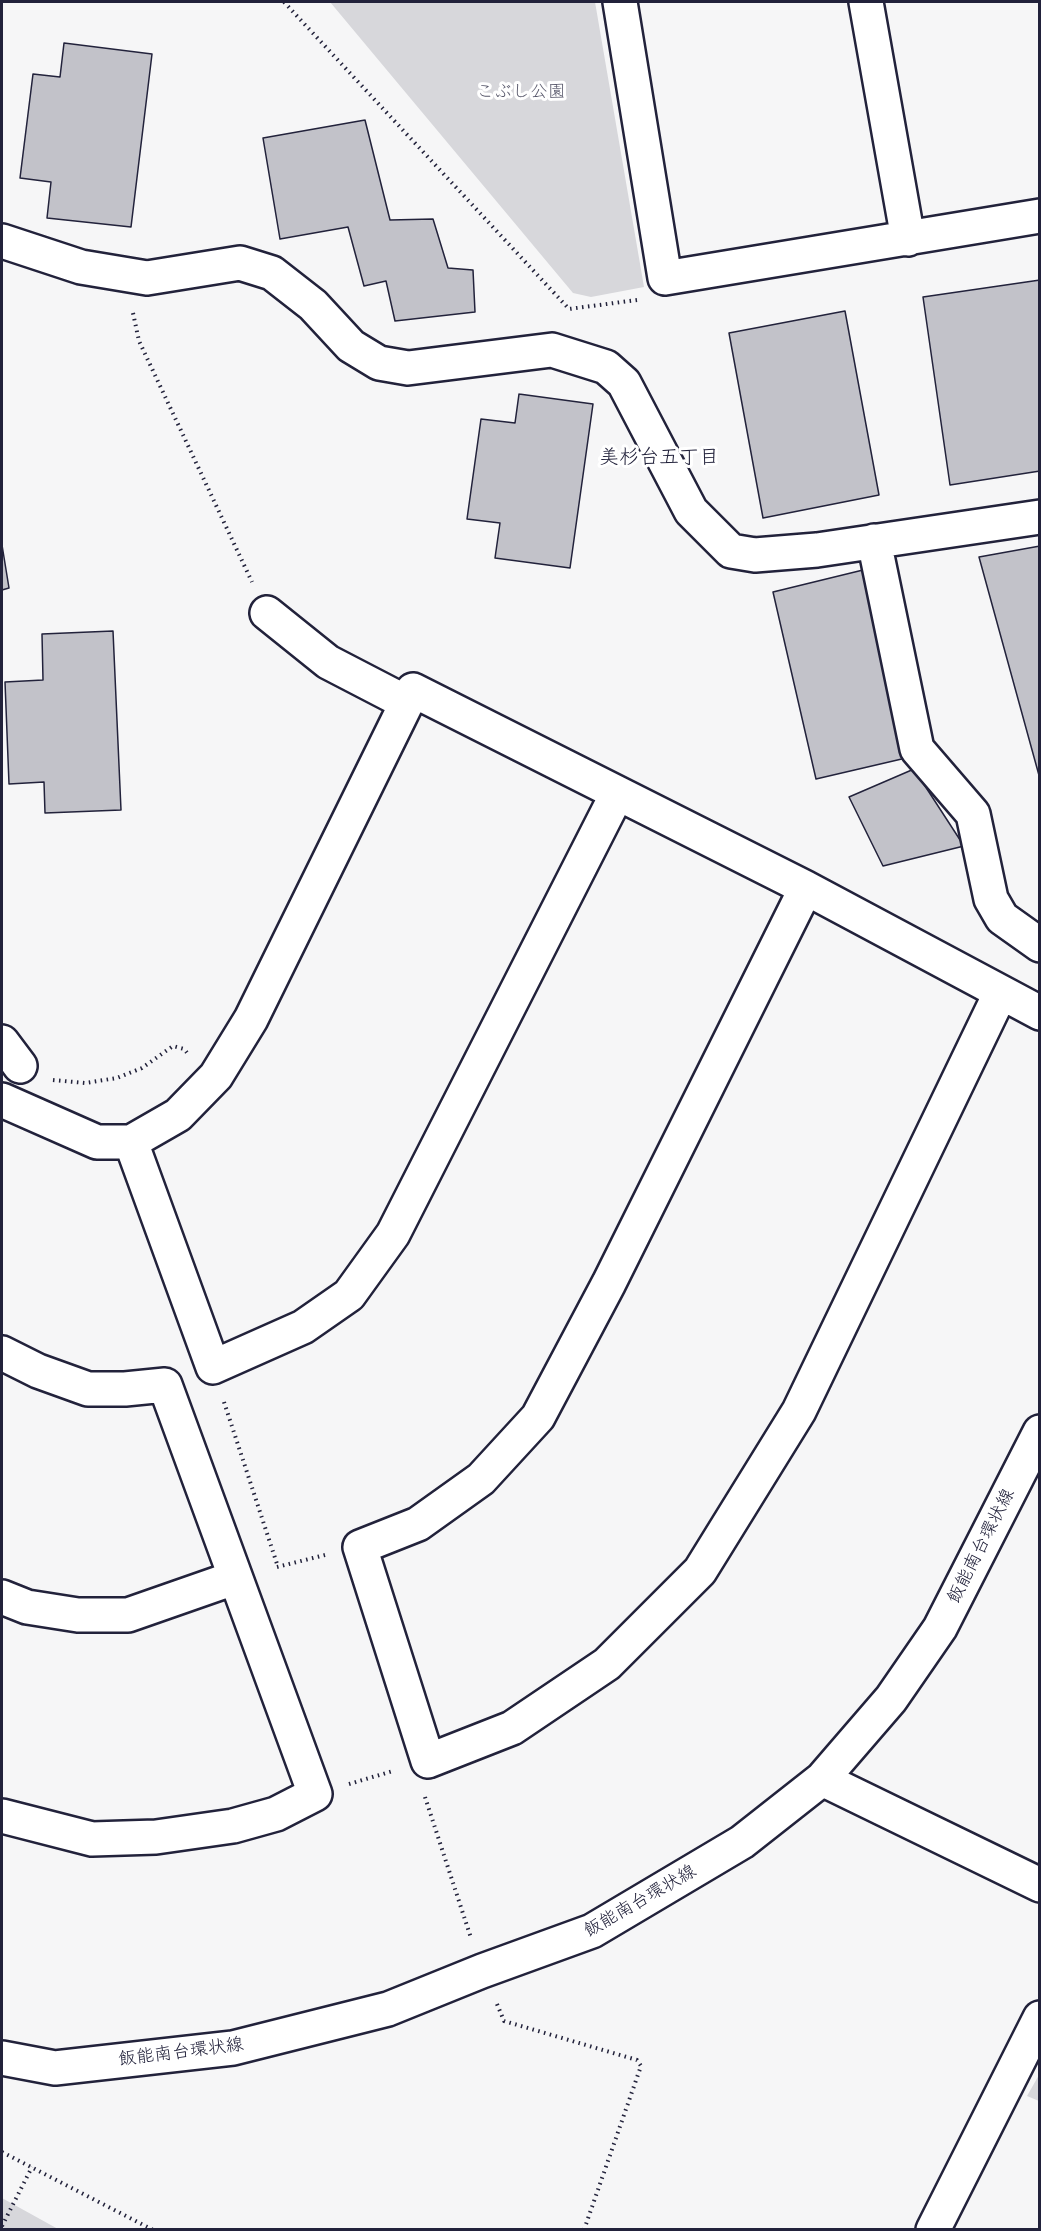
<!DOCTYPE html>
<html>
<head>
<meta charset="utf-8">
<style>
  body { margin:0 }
  #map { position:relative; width:1041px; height:2231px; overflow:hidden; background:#f6f6f7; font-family:Delius,sans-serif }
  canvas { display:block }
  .frame { position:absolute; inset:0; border:3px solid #22223b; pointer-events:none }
</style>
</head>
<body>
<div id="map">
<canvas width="1041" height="2231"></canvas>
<div class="frame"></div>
</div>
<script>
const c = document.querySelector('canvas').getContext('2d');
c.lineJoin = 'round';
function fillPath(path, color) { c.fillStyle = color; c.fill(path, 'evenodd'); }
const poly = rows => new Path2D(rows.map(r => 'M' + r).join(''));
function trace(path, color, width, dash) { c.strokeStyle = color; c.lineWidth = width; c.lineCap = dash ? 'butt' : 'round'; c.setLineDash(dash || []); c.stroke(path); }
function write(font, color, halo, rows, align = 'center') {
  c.font = font + ' Delius,"Klee One",sans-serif'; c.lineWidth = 6; c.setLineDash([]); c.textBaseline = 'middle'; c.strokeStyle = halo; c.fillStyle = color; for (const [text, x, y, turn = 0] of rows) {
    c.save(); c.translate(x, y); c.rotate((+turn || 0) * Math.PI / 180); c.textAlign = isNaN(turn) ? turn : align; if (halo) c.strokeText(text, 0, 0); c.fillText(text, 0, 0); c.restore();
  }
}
const green = poly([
  [330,2,595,2,644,287,591,297,573,293],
  [1039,2075,1039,2101,1027,2096],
  [2,2198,58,2229,2,2229]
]);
const building = poly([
  [64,43,152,54,131,227,47,218,51,182,20,178,33,74,60,77,64,43],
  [365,120,390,220,433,219,448,268,473,270,475,312,395,321,386,281,364,286,348,227,280,239,263,138,365,120],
  [1040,280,1040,471,950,485,923,297,1040,280],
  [845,311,879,495,763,518,729,333,845,311],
  [519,394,593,404,570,568,495,558,500,523,467,519,481,419,515,423,519,394],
  [2,545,9,588,2,590,2,545],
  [1040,546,1040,779,979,557,1040,546],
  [863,570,906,758,816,779,773,592,863,570],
  [113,631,121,810,45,813,44,782,9,784,5,682,43,680,42,634,113,631],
  [914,769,964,846,883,866,849,797,914,769]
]);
const path = poly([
  [284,2,569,309,637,300],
  [133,313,139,341,252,582],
  [53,1080,85,1083,117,1078,142,1068,173,1046,184,1049,188,1054],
  [224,1402,278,1567],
  [277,1567,325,1555],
  [349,1784,393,1771],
  [425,1797,471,1938],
  [497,2004,504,2021,637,2060,641,2066,584,2230],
  [2,2152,153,2230],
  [2,2226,32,2167]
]);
const minor = poly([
  [620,2,665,278,1040,216],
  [866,2,908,239],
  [2,241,81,267,147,278,240,263,272,273,313,305,351,346,379,363,408,368,552,350,606,367,624,383,691,511,731,551,755,555,817,550,1040,517],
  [874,541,917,749,973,814,991,899,1002,918,1040,945],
  [267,613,328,662,407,703],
  [806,888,609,1283,538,1417,481,1479,418,1524,360,1547,428,1761,512,1728,607,1664,700,1571,799,1411,1000,994],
  [2,1042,20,1066],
  [2,1100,97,1142,131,1142,213,1367,303,1327,349,1295,393,1234,617,794],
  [131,1142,178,1115,216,1076,251,1019,413,690,806,888,1040,1013],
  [2,1353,38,1371,88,1389,125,1389,165,1385,315,1794,276,1814,233,1826,156,1837,92,1839,2,1816],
  [2,1597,27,1607,78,1615,128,1615,234,1578],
  [822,1779,1040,1885],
  [2,2058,55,2068,233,2048,388,2009,482,1971,592,1931,742,1842,822,1779,891,1699,940,1628,1040,1432],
  [933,2230,1040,2018]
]);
const parkNames = [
  ["こぶし公園",521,92]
];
const streetNames = [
  ["飯能南台環状線",981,1546,-63],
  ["飯能南台環状線",640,1901,-30],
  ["飯能南台環状線",181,2052,-7]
];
const neighbourhoodNames = [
  ["美杉台五丁目",659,457]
];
fillPath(green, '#d7d7db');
fillPath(building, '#c2c2c9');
trace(building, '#22223b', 1.5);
trace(minor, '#22223b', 38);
trace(path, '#22223b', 4, [1.5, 4.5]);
trace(minor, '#fff', 33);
write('18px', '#58586b', '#fff', parkNames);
write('18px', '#22223b', '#fff', streetNames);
write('20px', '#22223b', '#fff', neighbourhoodNames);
</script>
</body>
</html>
